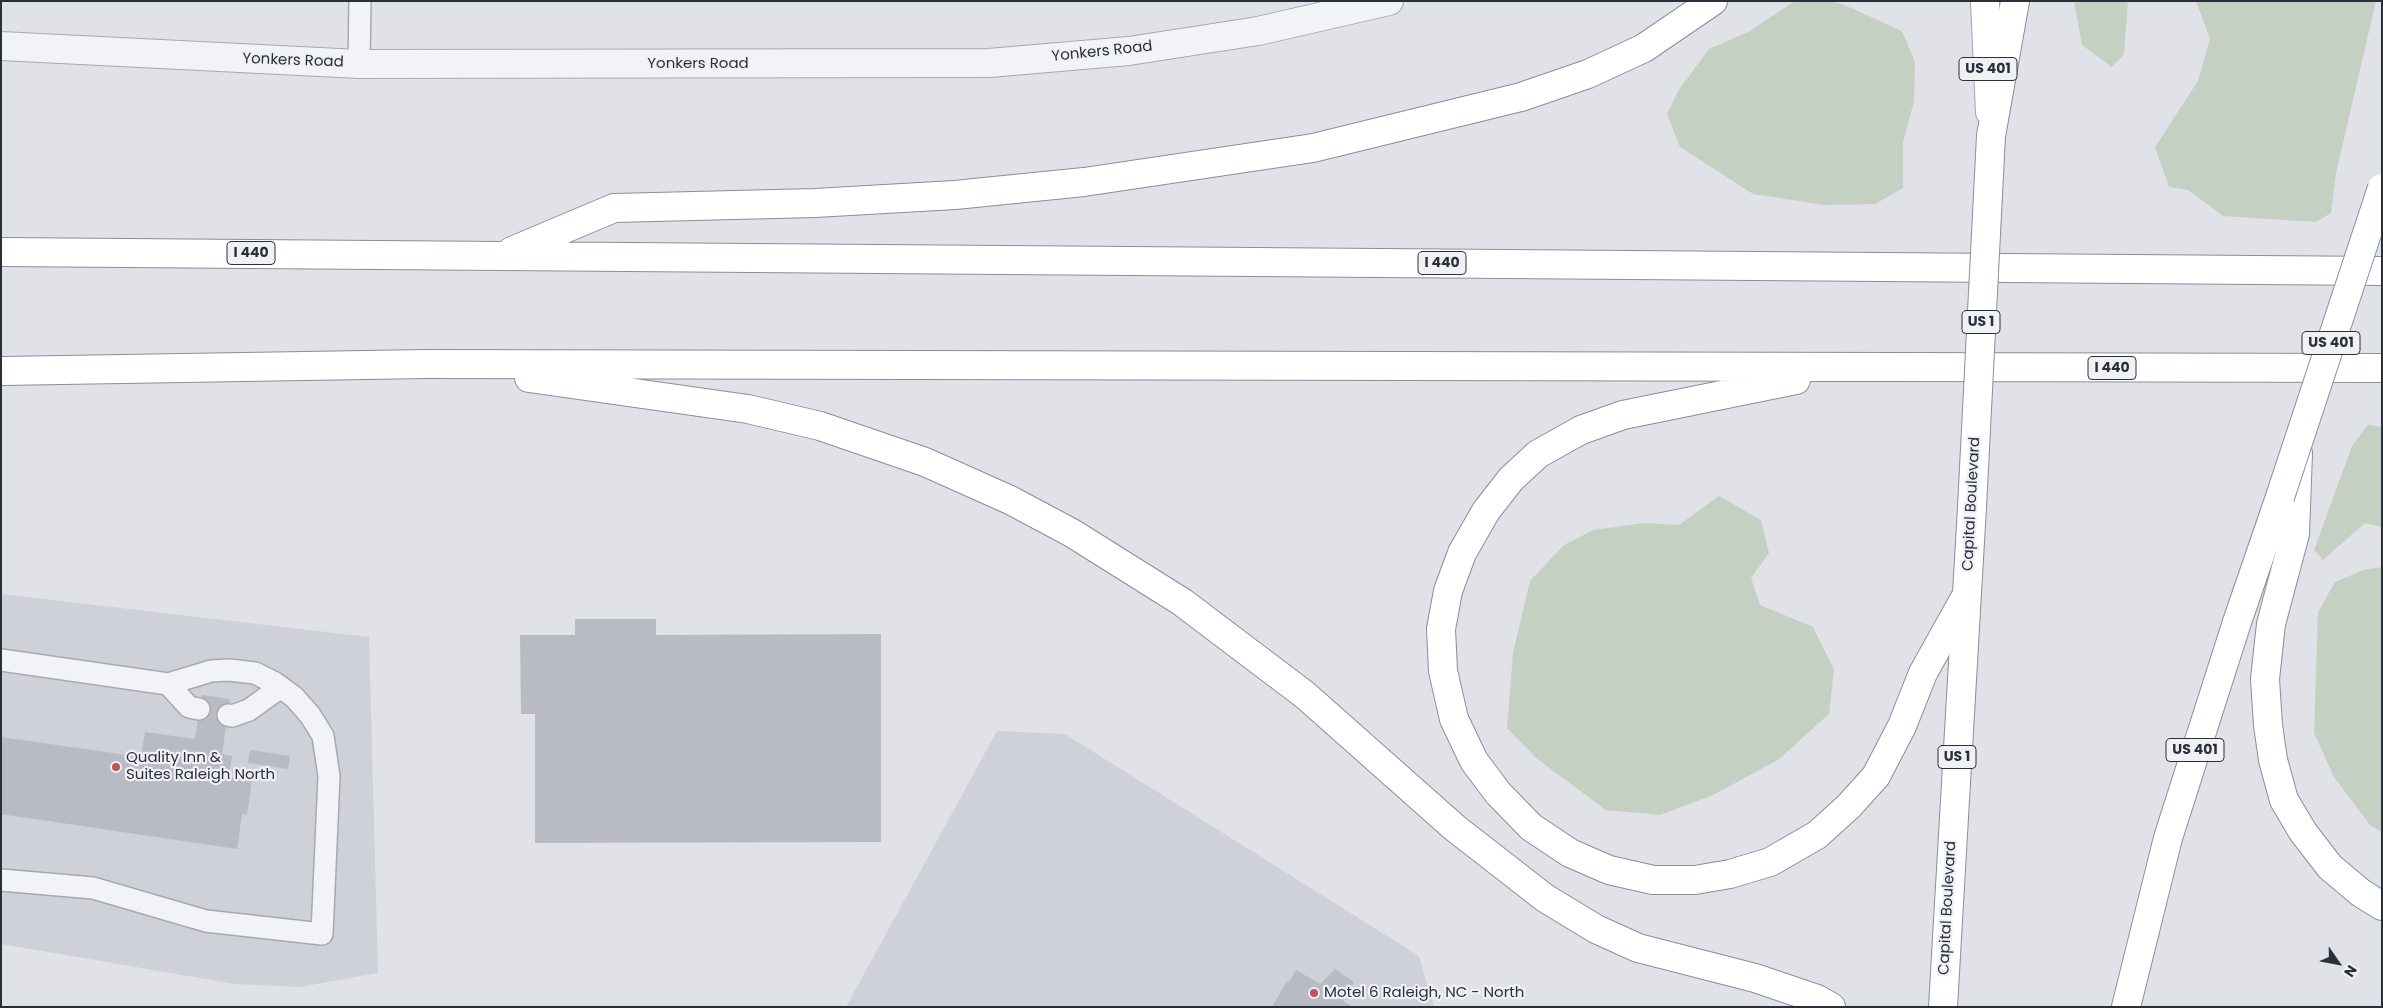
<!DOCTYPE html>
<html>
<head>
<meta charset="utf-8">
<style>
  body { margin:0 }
  #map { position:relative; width:2383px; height:1008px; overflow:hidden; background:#e0e2e7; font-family:Poppins,sans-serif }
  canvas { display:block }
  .frame { position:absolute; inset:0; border:2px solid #2a2f3c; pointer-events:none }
  .north { position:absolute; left:2313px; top:938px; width:50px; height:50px; -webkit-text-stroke:4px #eff1f5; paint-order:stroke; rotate:123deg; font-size:14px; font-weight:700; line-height:20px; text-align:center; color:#2a2f3c }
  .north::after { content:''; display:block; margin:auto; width:18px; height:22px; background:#2a2f3c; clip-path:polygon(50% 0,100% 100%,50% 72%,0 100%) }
</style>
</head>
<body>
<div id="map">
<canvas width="2383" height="1008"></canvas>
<div class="frame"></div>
<div class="north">N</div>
</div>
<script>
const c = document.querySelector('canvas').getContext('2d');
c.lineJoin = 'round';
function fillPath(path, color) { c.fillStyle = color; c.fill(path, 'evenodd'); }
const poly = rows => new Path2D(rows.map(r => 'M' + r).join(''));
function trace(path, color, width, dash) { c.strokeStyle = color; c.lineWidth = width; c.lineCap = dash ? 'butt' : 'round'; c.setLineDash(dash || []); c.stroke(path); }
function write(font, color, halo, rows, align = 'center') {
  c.font = font + ' Poppins,sans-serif'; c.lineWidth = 4.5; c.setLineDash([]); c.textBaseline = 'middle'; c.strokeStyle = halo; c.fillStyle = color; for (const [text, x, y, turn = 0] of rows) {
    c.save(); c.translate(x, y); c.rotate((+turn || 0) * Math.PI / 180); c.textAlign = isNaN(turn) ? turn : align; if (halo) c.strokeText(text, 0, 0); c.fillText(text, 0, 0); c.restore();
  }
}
const built = poly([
  [1,594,369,637,378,973,300,987,235,984,1,944],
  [997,731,1065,734,1419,956,1434,1007,846,1007]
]);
const green = poly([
  [1795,1,1828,1,1842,4,1902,31,1915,62,1914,101,1903,142,1903,188,1875,204,1825,205,1753,194,1680,147,1667,114,1678,91,1709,49,1748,32],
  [2074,1,2128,1,2124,54,2112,67,2082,45],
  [2196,1,2376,1,2336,173,2331,213,2316,222,2223,216,2188,190,2169,187,2155,147,2198,81,2210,39],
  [2368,425,2382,427,2382,527,2365,523,2323,560,2314,550,2352,446],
  [1719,496,1761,520,1769,553,1751,578,1760,605,1813,627,1834,669,1829,714,1778,760,1713,795,1660,815,1606,810,1536,758,1507,728,1513,653,1530,581,1564,545,1593,530,1644,523,1679,525],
  [2382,567,2382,832,2370,825,2334,777,2314,733,2318,612,2335,582,2364,570]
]);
const building = poly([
  [575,619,656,619,656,635,881,634,881,842,535,843,535,714,521,714,520,635,575,635],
  [202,695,230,699,222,754,232,756,229,777,252,780,247,815,242,814,237,849,1,814,1,737,141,757,145,732,195,739],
  [250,750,290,756,288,769,248,763],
  [1335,969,1354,982,1343,1001,1353,1007,1272,1007,1287,981,1289,982,1296,970,1320,984]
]);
const service = poly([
  [359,64,360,1],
  [1,660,168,684,211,671,229,670,255,673,275,683,294,697,310,715,323,736,329,776,322,934,206,921,93,888,1,880],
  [168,684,189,707,199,709],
  [228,715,232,716,249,710,281,687]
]);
const tertiary = poly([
  [1,46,359,64,989,63,1129,51,1258,31,1389,1]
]);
const primary = poly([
  [1985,1,1990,112]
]);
const trunk = poly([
  [1943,1007,1972,507],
  [2126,1007,2168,838,2237,622,2280,497]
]);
const motorway = poly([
  [1991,136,2015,1],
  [512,251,614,208,815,203,955,195,1084,182,1313,148,1521,97,1588,74,1644,48,1713,1],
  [1,252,2382,271],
  [1,371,426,364,2382,368],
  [529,378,748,409,820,426,925,462,1010,500,1072,533,1182,602,1305,695,1455,828,1545,898,1596,929,1638,948,1755,978,1817,999,1831,1007],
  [1796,380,1623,415,1581,430,1538,454,1511,479,1486,511,1462,553,1448,591,1441,629,1443,671,1454,719,1474,761,1498,793,1531,827,1570,853,1609,870,1653,880,1695,880,1730,874,1770,862,1817,835,1849,806,1876,776,1902,726,1923,673,1966,596],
  [2298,453,2295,534,2271,624,2265,679,2268,725,2273,760,2284,800,2303,832,2330,867,2361,893,2382,906]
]);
const trunkBridge = poly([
  [2280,497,2382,188],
  [1972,507,1991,136]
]);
const markers = [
  [116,767,5,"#be5359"],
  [1314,993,5,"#be5359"]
];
const shields = [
  [1988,69,58],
  [251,253,48],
  [1442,263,48],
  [1981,322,38],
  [2331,343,58],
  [2112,368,48],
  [2195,750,58],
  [1957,757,38]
];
const shieldNames = [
  ["US 401",1988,69],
  ["I 440",251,253],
  ["I 440",1442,263],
  ["US 1",1981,322],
  ["US 401",2331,343],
  ["I 440",2112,368],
  ["US 401",2195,750],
  ["US 1",1957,757]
];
const streetNames = [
  ["Yonkers Road",1102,52,-6],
  ["Yonkers Road",293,61,2],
  ["Yonkers Road",698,64],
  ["Capital Boulevard",1972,504,-87],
  ["Capital Boulevard",1948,908,-87]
];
const poiNames = [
  ["Quality Inn &",126,758],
  ["Suites Raleigh North",126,775],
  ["Motel 6 Raleigh, NC - North",1324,993]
];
fillPath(built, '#ced1d8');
fillPath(green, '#c4d0c2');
fillPath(building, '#b8bbc3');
trace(service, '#a6a9b0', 24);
trace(tertiary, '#a6a9b0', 30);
trace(primary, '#a0a6b1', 30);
trace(trunk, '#898e9c', 30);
trace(motorway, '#898e9c', 30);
trace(service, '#f2f3f6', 21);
trace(tertiary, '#f2f3f6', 28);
trace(primary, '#fff', 28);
trace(trunk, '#fff', 28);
trace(motorway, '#fff', 28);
trace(trunkBridge, '#898e9c', 30, []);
trace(trunkBridge, '#fff', 28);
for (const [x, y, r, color] of markers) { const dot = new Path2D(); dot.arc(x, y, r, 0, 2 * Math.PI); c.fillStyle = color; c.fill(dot); trace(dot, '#eff1f5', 2); }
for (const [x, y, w] of shields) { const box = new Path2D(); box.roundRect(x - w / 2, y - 11.5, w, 23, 4); c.fillStyle = '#eff1f5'; c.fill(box); trace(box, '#2a2f3c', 1); }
write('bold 14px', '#2a2f3c', null, shieldNames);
write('15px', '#2a2f3c', '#eff1f5', streetNames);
write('15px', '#2a2f3c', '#eff1f5', poiNames, 'left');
</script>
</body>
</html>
